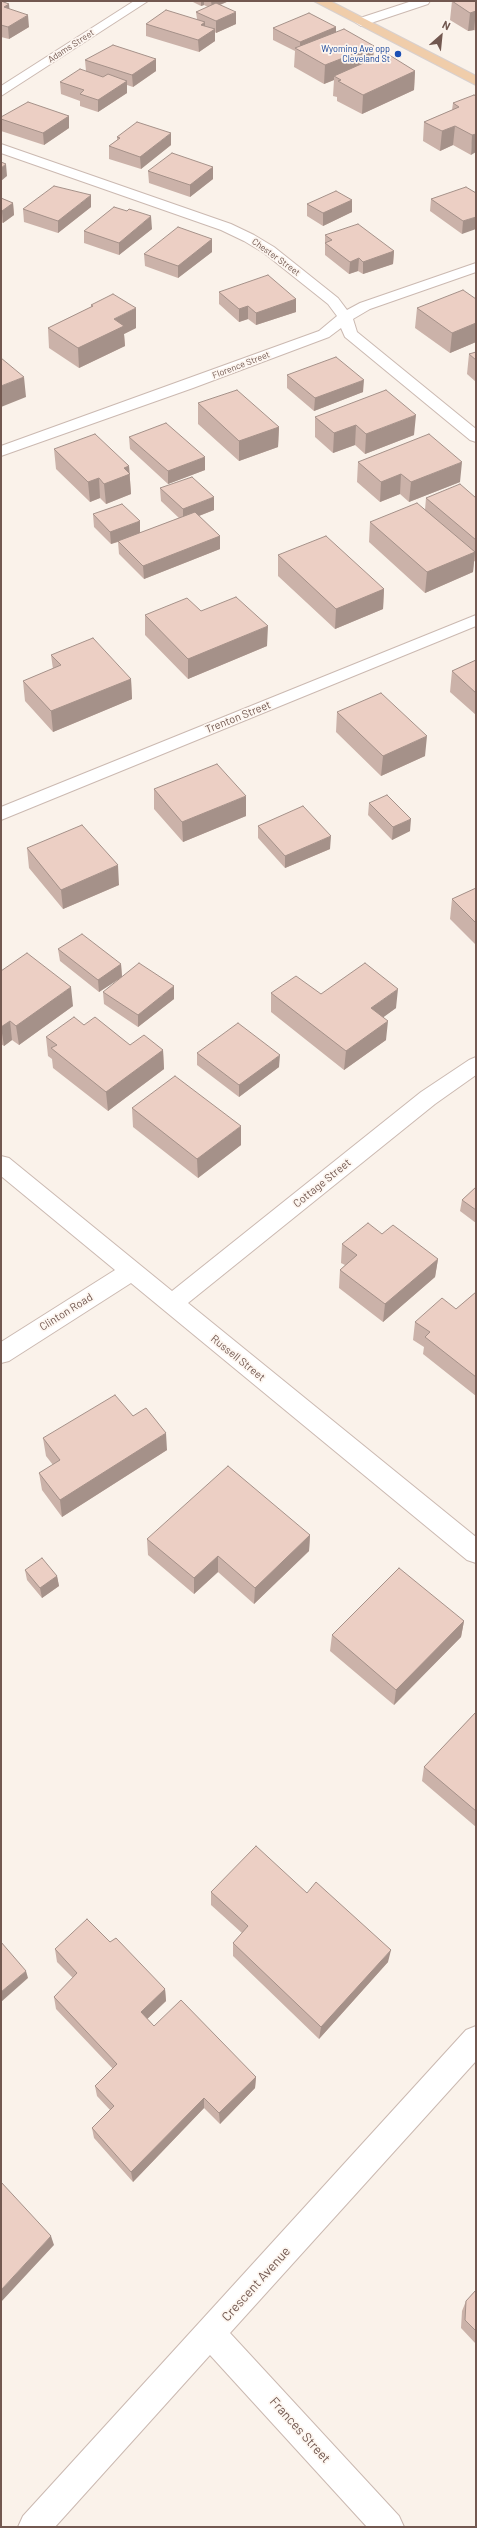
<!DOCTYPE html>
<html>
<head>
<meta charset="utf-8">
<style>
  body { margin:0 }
  #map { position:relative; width:477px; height:2528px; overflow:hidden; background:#faf2ea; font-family:Barlow,sans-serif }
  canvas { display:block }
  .frame { position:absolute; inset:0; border:2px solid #725850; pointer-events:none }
  .north { position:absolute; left:421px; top:16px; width:40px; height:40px; -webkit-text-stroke:3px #fdf6f0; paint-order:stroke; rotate:27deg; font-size:11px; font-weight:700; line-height:16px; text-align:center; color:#725850 }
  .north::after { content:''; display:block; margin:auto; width:14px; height:18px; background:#725850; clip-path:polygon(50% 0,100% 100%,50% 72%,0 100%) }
</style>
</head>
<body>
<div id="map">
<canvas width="477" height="2528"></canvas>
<div class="frame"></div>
<div class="north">N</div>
</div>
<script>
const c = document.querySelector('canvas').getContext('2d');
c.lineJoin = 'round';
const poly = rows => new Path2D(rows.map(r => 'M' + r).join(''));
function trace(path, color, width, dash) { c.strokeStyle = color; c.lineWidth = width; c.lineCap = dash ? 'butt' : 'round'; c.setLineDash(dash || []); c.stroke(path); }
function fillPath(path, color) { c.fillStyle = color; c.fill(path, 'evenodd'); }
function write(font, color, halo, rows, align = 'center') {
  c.font = font + ' Barlow,sans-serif'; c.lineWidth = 3.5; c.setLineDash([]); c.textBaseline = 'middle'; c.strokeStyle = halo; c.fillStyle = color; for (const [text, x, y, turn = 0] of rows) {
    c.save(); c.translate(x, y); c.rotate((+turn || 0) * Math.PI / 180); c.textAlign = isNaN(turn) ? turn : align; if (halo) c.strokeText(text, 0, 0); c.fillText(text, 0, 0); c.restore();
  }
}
const minor = poly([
  [134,1,148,1,1,96,1,86,134,1],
  [412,1,430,1,428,4,365,25,361,26,355,22,357,19,412,1],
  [1,144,231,224,254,235,274,247,338,298,347,310,360,303,476,263,476,272,370,309,353,319,357,332,476,429,476,442,470,440,345,337,341,328,329,337,193,388,1,456,1,446,319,331,337,316,328,304,264,253,244,241,221,230,1,153,1,144],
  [476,615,476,626,1,820,1,807,476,615],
  [476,1057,476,1075,435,1104,188,1303,476,1537,476,1563,467,1560,131,1283,9,1361,1,1363,1,1342,115,1270,1,1176,1,1156,9,1158,172,1291,421,1092,469,1060,476,1057],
  [476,2026,476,2061,230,2333,399,2516,404,2527,367,2527,210,2355,55,2527,18,2527,23,2516,466,2030,476,2026]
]);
const major = poly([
  [314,1,330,1,476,76,476,85,314,1]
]);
const wall = poly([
  [1,1,9,4,9,9,29,27,9,39,1,37],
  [191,1,229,1,220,5,236,24,216,33,215,32,215,41,199,52,146,36,146,24,197,19,196,12,208,7,204,5,201,6],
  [452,1,476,1,476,31,474,30,468,31,450,20],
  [336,27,336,32,374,59,415,71,414,90,362,114,337,101,337,97,333,96,334,80,324,84,294,67,295,51,273,40,273,28],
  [156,59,156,71,133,87,127,85,127,93,98,112,80,106,80,101,61,94,60,82,86,71,85,60],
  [476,96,471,155,453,145,440,151,423,141,424,122,452,110,453,103],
  [69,116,69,128,44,145,1,131,1,117],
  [117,137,171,145,141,169,109,159,109,146,117,140],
  [213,167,213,179,190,197,149,183,148,171],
  [476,193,462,234,430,211,431,199],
  [1,198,13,203,14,215,3,223,1,222],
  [352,200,352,212,323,226,307,216,307,204],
  [91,207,58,233,24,222,23,209],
  [152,229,119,255,84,243,84,231],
  [325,235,394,251,393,264,363,274,358,271,349,274,325,255],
  [212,239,212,252,178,278,145,266,144,254],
  [219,292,296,299,296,312,256,325,248,319,239,322,219,304],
  [476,299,476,342,450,353,415,328,417,308],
  [91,305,136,328,124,334,125,346,79,368,49,348,48,328,91,307],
  [476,352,476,382,467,374,469,354],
  [287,375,363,392,314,411,287,388],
  [198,403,279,427,278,447,239,461,198,424],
  [315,417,414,435,365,454,355,445,333,453,315,437],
  [129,437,205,470,168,484,130,449],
  [54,449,129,466,131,494,106,504,100,498,90,502,56,469],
  [358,462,460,482,409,502,400,494,380,502,357,482],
  [160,488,214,510,199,516,220,536,220,549,144,579,119,554,118,542,111,544,94,527,93,514,140,533,179,518,161,501],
  [426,498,476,498,476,562,474,561,473,572,425,593,369,542,370,522,425,510],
  [278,555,384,589,383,609,335,629,278,576],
  [201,611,267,646,188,679,145,635,145,615],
  [51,655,131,679,132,699,53,732,25,701,23,681,53,669],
  [476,660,476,715,450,692,452,671],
  [337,712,425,756,381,776,336,732],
  [154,789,246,816,183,842,154,809],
  [369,803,410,831,392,840,368,815],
  [258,826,330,849,285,868,258,838],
  [27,848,119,885,63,909,29,868],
  [476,888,476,945,450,919,452,899],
  [58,949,121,964,122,977,99,992,60,961],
  [1,971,73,1006,19,1045,12,1040,4,1046,1,1044],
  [103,992,174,999,138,1027,104,1004],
  [271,993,321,994,396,1008,383,1017,386,1040,344,1070,271,1012],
  [84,1025,130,1045,163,1050,164,1069,108,1111,53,1068,52,1059,48,1056,46,1037],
  [197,1053,279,1067,239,1097,197,1065],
  [132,1108,241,1145,198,1178,133,1127],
  [476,1187,476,1223,460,1211,462,1200],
  [342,1244,438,1259,435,1277,383,1322,339,1288,340,1270,345,1265,341,1263],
  [476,1292,476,1396,423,1354,424,1347,413,1340,415,1322,456,1309],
  [133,1416,167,1450,62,1517,42,1490,39,1473,53,1465,46,1456,43,1438],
  [310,1535,309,1551,254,1604,218,1572,194,1594,148,1555,147,1539],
  [25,1570,57,1576,59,1586,42,1598,27,1580],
  [464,1621,461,1637,394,1705,330,1651,332,1635],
  [476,1712,476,1827,422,1781,424,1767],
  [211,1892,388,1962,319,2039,233,1956,233,1943,242,1933,211,1905],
  [110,1942,165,1989,166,2001,147,2019,154,2026,256,2077,255,2088,220,2124,204,2108,133,2182,94,2138,92,2128,110,2110,97,2096,95,2086,113,2069,56,2009,54,1997,73,1978,57,1962,55,1949],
  [476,2290,476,2344,461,2328,462,2311,466,2301]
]);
const shadedWall = poly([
  [201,1,204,1,204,5,201,6],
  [211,1,229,1,212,8],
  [9,4,10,16,4,7],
  [476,11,474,30,468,31,470,13],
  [236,12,236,24,216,33,216,21],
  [28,15,29,27,9,39,8,27],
  [205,22,205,33,201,25],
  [336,27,336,39,300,51,300,42],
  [215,29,215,41,199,52,198,40],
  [374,46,373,65,334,76,334,80,324,84,325,65],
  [156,59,156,71,133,87,132,75],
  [415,71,414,90,362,114,363,95],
  [127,81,127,93,98,112,98,100],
  [69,116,69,128,44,145,43,133],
  [455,126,453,145,440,151,442,131],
  [171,133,171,145,141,169,140,157],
  [476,134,476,152,471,155,472,135],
  [6,164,7,176,1,181,1,168],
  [213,167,213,179,190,197,190,185],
  [91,195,91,207,58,233,58,221],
  [352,200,352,212,323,226,323,213],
  [13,203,14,215,3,223,2,211],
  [151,216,152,229,119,255,119,243],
  [476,217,476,229,462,234,463,221],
  [212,239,212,252,178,278,178,266],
  [394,251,393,264,363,274,363,262],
  [359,258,358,271,349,274,350,262],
  [296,299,296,312,256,325,256,313],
  [248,306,248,319,239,322,239,309],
  [136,308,136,328,124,334,125,346,79,368,78,348,114,319],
  [476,323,476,342,450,353,452,333],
  [24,377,26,397,1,407,1,386],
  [364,380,363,392,314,411,315,398],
  [416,415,414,435,365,454,366,434],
  [356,425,355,445,333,453,334,433],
  [279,427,278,447,239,461,239,441],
  [205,457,205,470,168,484,168,471],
  [462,462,460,482,409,502,411,482],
  [129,466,131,494,106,504,104,484,124,468],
  [401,474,400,494,380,502,381,482],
  [99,478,100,498,90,502,88,482],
  [214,497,214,510,183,522,183,509],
  [140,521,140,534,111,544,110,532],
  [220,536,220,549,144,579,143,566],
  [475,552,473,572,425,593,427,572],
  [384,589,383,609,335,629,336,609],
  [268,626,267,646,188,679,188,659],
  [131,679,132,699,53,732,51,711],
  [427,736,425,756,381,776,383,756],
  [246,796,246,816,183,842,182,822],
  [411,819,410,831,392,840,393,827],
  [331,836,330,849,285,868,285,856],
  [118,865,119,885,63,909,61,890],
  [121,964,122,977,99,992,98,980],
  [174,986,174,999,138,1027,138,1015],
  [71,987,73,1006,19,1045,16,1026],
  [398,989,396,1008,370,1027,371,1008],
  [10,1021,12,1040,4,1046,1,1027],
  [388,1021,386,1040,344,1070,346,1051],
  [163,1050,164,1069,108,1111,106,1092],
  [280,1055,279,1067,239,1097,239,1085],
  [241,1126,241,1145,198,1178,197,1159],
  [438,1259,435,1277,383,1322,385,1304],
  [166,1433,167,1450,62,1517,60,1500],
  [310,1535,309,1551,254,1604,255,1588],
  [218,1556,218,1572,194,1594,194,1578],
  [57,1576,59,1586,42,1598,40,1588],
  [464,1621,461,1637,394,1705,396,1690],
  [391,1950,388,1962,319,2039,321,2027],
  [26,1971,28,1978,1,2002,1,1992],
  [165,1989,166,2001,142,2024,141,2012],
  [256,2077,255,2088,220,2124,219,2113],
  [204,2098,204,2108,133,2182,131,2172],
  [51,2236,54,2245,1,2302,1,2290]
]);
const building = poly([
  [1,1,9,4,4,7,28,15,8,27,1,25,1,1],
  [452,1,476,1,476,11,470,13,452,1],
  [216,3,236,12,216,21,196,12,216,3],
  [166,10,205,22,201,25,215,29,198,40,146,24,166,10],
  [309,13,336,27,300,42,273,28,309,13],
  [344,29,374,46,325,65,295,48,344,29],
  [113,45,156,59,132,75,85,60,113,45],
  [386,53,415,71,363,95,338,81,341,80,334,76,386,53],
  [80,69,103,77,108,74,127,81,98,100,80,94,84,90,60,82,80,69],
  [474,95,476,96,476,134,472,135,455,126,442,131,424,122,459,107,453,103,474,95],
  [28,102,69,116,43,133,1,119,1,117,28,102],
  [137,122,171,133,140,157,109,146,120,138,117,137,137,122],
  [172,153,213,167,190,185,148,171,172,153],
  [1,162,6,164,1,168,1,162],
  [54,186,91,195,58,221,23,209,54,186],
  [466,187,476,193,476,217,463,221,431,199,466,187],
  [336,191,352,200,323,213,307,204,336,191],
  [1,198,13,203,2,211,1,210,1,198],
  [114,207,127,211,129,209,151,216,119,243,84,231,114,207],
  [358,224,394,251,363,262,359,258,350,262,325,243,332,240,325,235,358,224],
  [178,227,212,239,178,266,144,254,178,227],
  [268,275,296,299,256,313,248,306,239,309,219,292,268,275],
  [463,290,476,299,476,323,452,333,417,308,463,290],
  [113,294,136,308,114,319,124,326,78,348,48,328,93,306,91,305,113,294],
  [476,352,476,360,469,354,476,352],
  [336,357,364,380,315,398,287,375,336,357],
  [1,358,24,377,1,386,1,358],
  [237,390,279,427,239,441,198,403,237,390],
  [386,390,416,415,366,434,356,425,334,433,315,417,386,390],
  [166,423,205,457,168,471,129,437,166,423],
  [95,434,129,466,124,468,130,474,104,484,99,478,88,482,54,449,95,434],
  [429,434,462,462,411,482,401,474,381,482,358,462,429,434],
  [192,477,214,497,183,509,160,488,192,477],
  [460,484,476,498,476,540,426,498,460,484],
  [417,503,475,552,427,572,370,522,417,503],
  [122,504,140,521,110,532,93,514,122,504],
  [195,512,220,536,143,566,118,541,195,512],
  [326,536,384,589,336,609,278,555,326,536],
  [236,597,268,626,188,659,145,615,187,598,201,611,236,597],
  [93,638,131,679,51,711,23,681,61,665,51,655,93,638],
  [476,660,476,693,452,671,476,660],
  [381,693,427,736,383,756,337,712,381,693],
  [217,764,246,796,182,822,154,789,217,764],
  [387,795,411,819,393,827,369,803,387,795],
  [303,806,331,836,285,856,258,826,303,806],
  [82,825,118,865,61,890,27,848,82,825],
  [476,888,476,923,452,899,476,888],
  [82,934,121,964,98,980,58,949,82,934],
  [27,953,71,987,16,1026,10,1021,1,1027,1,971,27,953],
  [139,963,174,986,138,1015,103,992,139,963],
  [365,963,398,989,371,1008,388,1021,346,1051,271,993,296,976,321,994,365,963],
  [74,1017,84,1025,95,1017,130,1045,144,1035,163,1050,106,1092,51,1048,57,1045,46,1037,74,1017],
  [238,1023,280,1055,239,1085,197,1053,238,1023],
  [175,1076,241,1126,197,1159,132,1108,175,1076],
  [476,1187,476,1210,462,1200,476,1187],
  [368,1223,382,1234,393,1225,438,1259,385,1304,340,1270,357,1255,342,1244,368,1223],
  [476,1292,476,1377,425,1337,430,1332,415,1322,442,1298,456,1309,476,1292],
  [115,1395,133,1416,146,1408,166,1433,60,1500,39,1473,60,1460,43,1438,115,1395],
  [228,1466,310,1535,255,1588,218,1556,194,1578,147,1539,228,1466],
  [42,1558,57,1576,40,1588,25,1570,42,1558],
  [399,1568,464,1621,396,1690,332,1635,399,1568],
  [476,1712,476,1811,424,1767,476,1712],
  [256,1846,307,1893,316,1882,391,1950,321,2027,233,1943,248,1926,211,1892,256,1846],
  [87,1919,110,1942,116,1938,165,1989,141,2012,154,2026,181,2000,256,2077,219,2113,204,2098,131,2172,92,2128,114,2106,95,2086,117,2064,54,1997,77,1973,55,1949,87,1919],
  [1,1942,26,1971,1,1992,1,1942],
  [1,2182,51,2236,1,2290,1,2182],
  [476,2290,476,2331,465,2320,466,2301,476,2290]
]);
const markers = [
  [398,54,4,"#1a4fb4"]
];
const farStreetnames = [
  ["Adams Street",71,46,-33],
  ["Chester Street",276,257,36],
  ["Florence Street",241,365,-21]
];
const farTransitnames = [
  ["Wyoming Ave opp",390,49],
  ["Cleveland St",390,59]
];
const streetNames = [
  ["Trenton Street",238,717,-22],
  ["Cottage Street",322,1183,-39],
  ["Clinton Road",66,1312,-32],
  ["Russell Street",238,1358,39]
];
const nearStreetnames = [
  ["Crescent Avenue",256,2284,-48],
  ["Frances Street",300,2430,48]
];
trace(minor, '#cbb9b1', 2);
trace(major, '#d8d0ce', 2);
fillPath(minor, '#fff');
fillPath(major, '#f0cdaa');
fillPath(wall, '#cbb2a9');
fillPath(shadedWall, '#a59189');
fillPath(building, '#eccfc4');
trace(building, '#a59189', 1);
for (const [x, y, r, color] of markers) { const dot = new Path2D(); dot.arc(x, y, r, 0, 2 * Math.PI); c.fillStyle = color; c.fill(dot); trace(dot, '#fdf6f0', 1.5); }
write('9px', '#725850', '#fdf6f0', farStreetnames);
write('9px', '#164399', '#fdf6f0', farTransitnames, 'right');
write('11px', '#725850', '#fdf6f0', streetNames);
write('13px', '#725850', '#fdf6f0', nearStreetnames);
</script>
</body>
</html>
